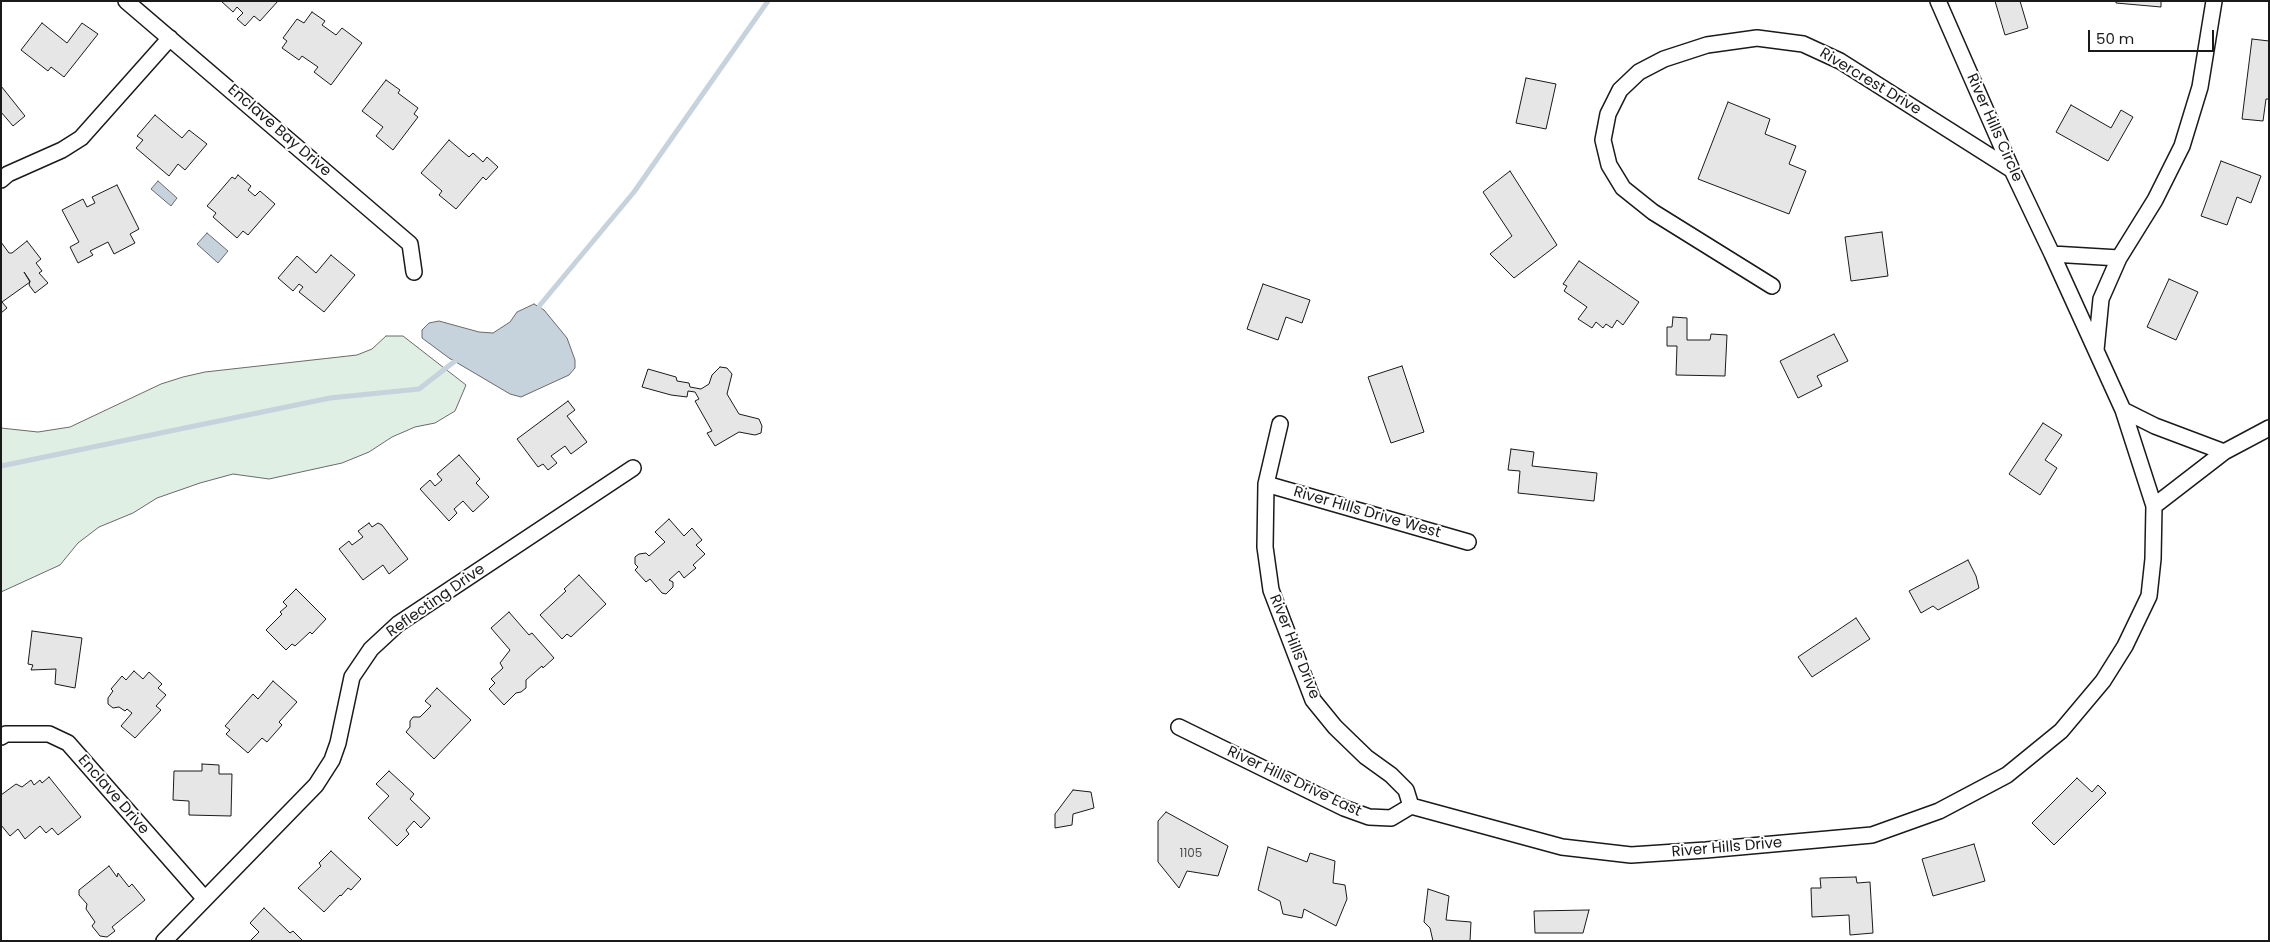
<!DOCTYPE html>
<html>
<head>
<meta charset="utf-8">
<style>
  body { margin:0 }
  #map { position:relative; width:2270px; height:942px; overflow:hidden; background:#fff; font-family:Poppins,sans-serif }
  canvas { display:block }
  .frame { position:absolute; inset:0; border:2px solid #1a1a1a; pointer-events:none }
  .scale { position:absolute; left:2088px; top:30px; width:126px; height:22px; box-sizing:border-box; border:2px solid #1a1a1a; border-top:0; padding-left:6px; font-size:15px; line-height:18px; white-space:nowrap; color:#1a1a1a; -webkit-text-stroke:4px #fff; paint-order:stroke }
</style>
</head>
<body>
<div id="map">
<canvas width="2270" height="942"></canvas>
<div class="frame"></div>
<div class="scale">50 m</div>
</div>
<script>
const c = document.querySelector('canvas').getContext('2d');
c.lineJoin = 'round';
function fillPath(path, color) { c.fillStyle = color; c.fill(path, 'evenodd'); }
const poly = rows => new Path2D(rows.map(r => 'M' + r).join(''));
function trace(path, color, width, dash) { c.strokeStyle = color; c.lineWidth = width; c.lineCap = dash ? 'butt' : 'round'; c.setLineDash(dash || []); c.stroke(path); }
function write(font, color, halo, rows, align = 'center') {
  c.font = font + ' Poppins,sans-serif'; c.lineWidth = 4; c.setLineDash([]); c.textBaseline = 'middle'; c.strokeStyle = halo; c.fillStyle = color; for (const [text, x, y, turn = 0] of rows) {
    c.save(); c.translate(x, y); c.rotate((+turn || 0) * Math.PI / 180); c.textAlign = isNaN(turn) ? turn : align; if (halo) c.strokeText(text, 0, 0); c.fillText(text, 0, 0); c.restore();
  }
}
const green = poly([
  [386,336,403,336,466,385,455,411,435,423,415,427,392,437,369,452,342,463,269,479,233,474,200,483,157,498,133,513,99,527,78,543,60,565,1,592,1,428,38,432,70,427,161,384,183,377,205,372,357,355,372,349,386,336]
]);
const water = poly([
  [158,181,177,198,171,206,151,189,158,181],
  [207,233,228,251,218,263,197,244,207,233],
  [534,304,544,310,567,338,575,360,575,368,569,375,521,397,510,394,449,358,422,338,422,330,429,323,439,321,479,332,493,333,510,322,517,312,534,304]
]);
const stream = poly([
  [538,312,540,305,634,192,768,1],
  [1,466,330,398,419,389,459,358]
]);
const building = poly([
  [221,1,278,1,260,21,254,16,245,26,237,19,243,13,237,7,233,12,221,1],
  [1995,1,2020,1,2028,28,2005,35,1995,1],
  [2116,1,2161,1,2161,7,2116,3,2116,1],
  [312,12,325,21,322,25,336,35,342,28,362,43,331,85,314,72,318,67,302,56,299,60,282,48,287,41,283,38,297,19,304,23,312,12],
  [42,23,67,43,82,23,98,34,64,77,51,67,48,71,21,50,42,23],
  [2252,39,2269,41,2269,99,2266,99,2263,121,2242,119,2252,39],
  [1526,78,1556,84,1546,129,1516,123,1526,78],
  [386,80,400,90,398,93,418,108,414,114,418,117,393,150,376,136,383,127,362,111,386,80],
  [1,86,25,116,13,126,1,112,1,86],
  [1728,102,1770,119,1765,134,1796,146,1789,164,1806,171,1789,214,1698,179,1728,102],
  [2071,105,2111,128,2121,110,2133,117,2108,161,2056,132,2071,105],
  [155,115,182,138,189,130,207,144,185,170,178,164,169,176,136,148,143,140,137,136,155,115],
  [449,140,469,157,473,153,483,162,487,157,498,167,486,180,483,177,456,209,439,195,442,191,421,173,449,140],
  [2221,161,2261,176,2251,203,2237,197,2227,225,2201,216,2221,161],
  [1510,171,1557,245,1514,278,1490,254,1512,236,1483,192,1510,171],
  [238,175,251,186,248,190,255,196,260,191,275,204,248,235,243,231,237,238,213,217,216,213,207,206,232,177,235,179,238,175],
  [117,185,139,229,130,234,135,243,114,254,108,242,90,251,93,255,78,263,70,247,79,242,62,210,83,199,87,207,95,203,92,197,117,185],
  [1882,232,1888,276,1851,281,1845,237,1882,232],
  [27,241,41,259,36,263,42,271,39,273,48,283,35,293,29,285,30,281,24,272,30,282,2,302,7,308,1,313,1,242,9,253,12,253,27,241],
  [331,255,355,275,324,312,299,292,303,287,299,284,293,291,278,278,297,256,316,273,331,255],
  [1579,261,1639,302,1623,325,1617,320,1612,328,1606,324,1603,328,1596,322,1592,328,1578,319,1587,307,1564,291,1567,286,1563,284,1579,261],
  [2169,279,2198,292,2176,340,2147,327,2169,279],
  [1263,284,1310,300,1302,323,1286,317,1278,340,1247,329,1263,284],
  [1673,317,1687,318,1687,340,1710,340,1711,334,1727,335,1725,376,1676,375,1677,346,1667,346,1667,327,1672,327,1673,317],
  [1834,334,1848,361,1817,376,1822,386,1798,398,1780,361,1834,334],
  [1402,366,1424,432,1391,443,1368,377,1402,366],
  [720,367,727,368,732,374,727,394,739,414,759,419,762,426,761,433,755,435,739,432,715,446,707,433,712,431,695,401,699,399,695,392,688,391,687,397,671,395,642,387,648,369,676,377,677,381,689,383,690,387,701,389,709,384,712,375,720,367],
  [568,401,575,410,567,416,587,442,571,454,565,446,551,456,557,463,548,470,543,464,538,467,517,439,568,401],
  [2043,423,2062,435,2045,460,2057,468,2040,495,2009,474,2043,423],
  [1511,449,1534,452,1532,466,1597,473,1594,501,1518,493,1520,471,1508,470,1511,449],
  [459,455,480,479,476,483,489,497,473,512,463,501,454,509,457,513,449,521,420,489,430,480,435,486,442,480,437,474,459,455],
  [669,519,684,536,692,528,702,540,696,545,705,554,693,565,696,568,684,578,679,571,669,580,673,582,673,587,666,594,662,593,650,579,646,582,635,570,638,567,635,564,635,557,639,554,646,553,649,556,665,542,655,532,669,519],
  [369,523,372,527,378,523,382,525,408,559,389,574,383,565,363,580,339,549,349,541,352,545,363,537,358,531,369,523],
  [1968,560,1976,576,1979,588,1938,610,1933,606,1921,613,1909,591,1968,560],
  [579,575,606,604,571,637,567,634,562,639,540,615,566,591,564,589,579,575],
  [296,589,326,619,312,634,310,632,295,646,292,644,286,650,266,630,282,614,280,612,287,606,283,602,296,589],
  [509,612,529,635,532,633,554,658,543,668,542,666,526,680,526,688,521,692,516,693,504,705,489,689,495,683,491,679,503,668,500,663,510,650,491,628,509,612],
  [1856,618,1870,639,1812,677,1798,657,1856,618],
  [32,631,82,638,75,688,55,684,56,669,31,670,33,665,28,664,32,631],
  [134,671,143,679,149,672,162,684,158,688,166,695,156,706,161,710,135,738,121,726,132,713,127,709,125,711,119,707,113,708,108,704,108,698,113,691,111,689,122,676,126,680,134,671],
  [273,681,297,702,279,722,282,725,267,742,262,738,248,753,226,734,230,730,225,726,253,694,258,699,273,681],
  [437,688,471,720,434,759,406,732,410,727,410,721,413,717,420,717,431,706,425,701,437,688],
  [202,764,219,765,219,774,232,774,231,816,189,815,189,801,173,800,174,771,202,771,202,764],
  [389,771,414,794,410,799,430,818,421,828,414,821,406,830,409,834,397,846,368,818,389,796,376,784,389,771],
  [49,777,81,817,58,835,52,828,46,833,40,826,25,839,18,829,10,836,1,825,1,795,16,784,22,787,31,780,34,785,40,780,42,783,49,777],
  [2077,778,2092,792,2098,785,2106,793,2054,845,2032,823,2077,778],
  [1073,790,1091,792,1094,808,1073,814,1072,825,1055,828,1055,814,1073,790],
  [1166,812,1228,846,1218,876,1187,871,1179,888,1158,862,1158,821,1166,812],
  [1974,844,1985,881,1933,896,1922,859,1974,844],
  [1268,847,1307,862,1310,853,1335,861,1333,883,1345,885,1347,899,1336,926,1304,909,1302,918,1283,914,1280,901,1258,890,1268,847],
  [331,851,361,879,351,890,348,888,341,896,340,895,324,912,298,888,321,866,319,863,331,851],
  [109,866,117,877,118,873,129,887,132,884,145,900,112,927,115,931,107,937,100,936,92,926,95,922,86,909,87,904,79,895,79,890,109,866],
  [1856,877,1857,883,1870,882,1873,933,1850,935,1849,915,1812,917,1811,888,1821,888,1820,878,1856,877],
  [1428,889,1449,896,1446,920,1471,922,1470,941,1433,941,1430,928,1424,922,1428,889],
  [264,908,290,933,293,931,303,941,250,941,259,932,250,923,264,908],
  [1589,910,1583,933,1535,933,1534,911,1589,910]
]);
const street = poly([
  [126,1,410,244,414,272],
  [1938,1,2012,170,2052,254,2119,258],
  [1,180,8,174,62,150,81,138,170,38],
  [2052,254,2123,410,2155,426,2224,452],
  [1772,286,1653,212,1623,188,1609,165,1603,140,1608,114,1620,90,1639,72,1664,59,1707,45,1757,38,1803,44,1840,61,2012,170],
  [2096,350,2101,299,2119,258,2155,200,2182,146,2200,87,2214,1],
  [2123,410,2154,506],
  [1280,424,1266,484,1265,547,1271,590,1313,700,1335,727,1366,757,1391,775,1406,790,1411,806],
  [1266,484,1468,542],
  [1179,727,1344,808,1369,817,1391,818,1411,806],
  [1,737,6,734,49,734,68,743,205,899],
  [1411,806,1562,847,1631,855,1706,850,1872,835,1939,811,2007,775,2061,731,2103,681,2125,646,2149,596,2153,559,2154,506,2224,452,2269,428],
  [164,941,316,785,332,760,338,743,352,677,371,649,398,624,633,468]
]);
const numberNames = [
  ["1105",1191,854]
];
const streetNames = [
  ["Rivercrest Drive",1870,82,31],
  ["River Hills Circle",1994,128,66],
  ["Enclave Bay Drive",279,131,41],
  ["River Hills Drive West",1367,513,16],
  ["Reflecting Drive",436,601,-35],
  ["River Hills Drive",1294,647,68],
  ["River Hills Drive East",1294,782,25],
  ["Enclave Drive",113,795,49],
  ["River Hills Drive",1727,848,-5]
];
fillPath(green, '#e0efe3');
trace(green, '#6a6a6a', 1);
fillPath(water, '#c6d2dc');
trace(water, '#6a6a6a', 1);
trace(stream, '#c6d2dc', 5);
fillPath(building, '#e6e6e6');
trace(building, '#1a1a1a', 1);
trace(street, '#1a1a1a', 18);
trace(street, '#fff', 15);
write('12px', '#4d4d4d', null, numberNames);
write('15px', '#1a1a1a', '#fff', streetNames);
</script>
</body>
</html>
